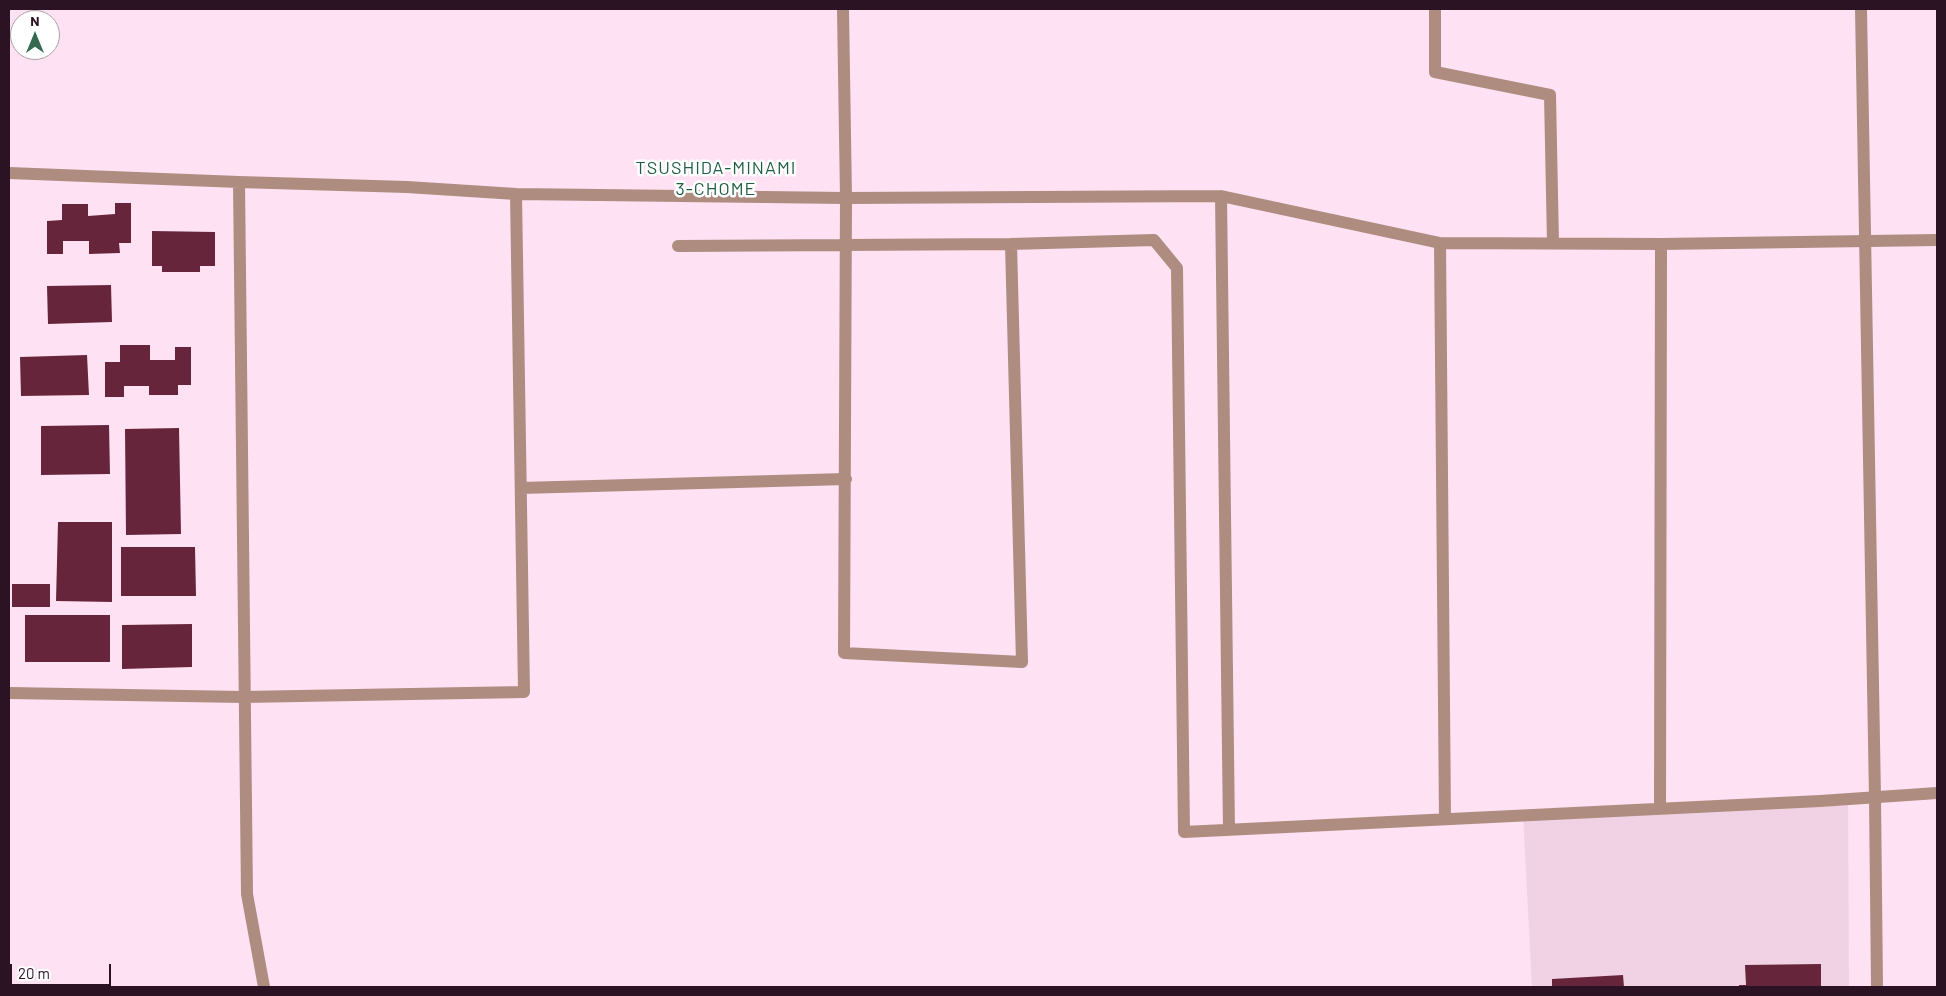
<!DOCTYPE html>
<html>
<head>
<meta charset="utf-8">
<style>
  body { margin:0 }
  #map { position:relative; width:1946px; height:996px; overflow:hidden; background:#fee1f2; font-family:Barlow,sans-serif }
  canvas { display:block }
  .frame { position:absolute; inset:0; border:10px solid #2c1324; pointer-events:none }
  .north { position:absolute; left:10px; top:10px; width:50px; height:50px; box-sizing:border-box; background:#fff; border:1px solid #aba1a7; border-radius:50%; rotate:0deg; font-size:14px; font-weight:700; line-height:20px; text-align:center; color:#2c1324 }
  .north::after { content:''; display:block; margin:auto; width:18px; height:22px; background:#346a50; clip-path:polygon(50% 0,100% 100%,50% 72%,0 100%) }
  .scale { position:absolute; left:10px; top:964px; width:101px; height:22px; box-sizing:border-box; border:2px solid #2c1324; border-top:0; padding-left:6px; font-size:15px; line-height:18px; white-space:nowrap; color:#2c1324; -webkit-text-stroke:4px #fff; paint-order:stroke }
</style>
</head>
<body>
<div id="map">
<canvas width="1946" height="996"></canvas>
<div class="frame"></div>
<div class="north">N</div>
<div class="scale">20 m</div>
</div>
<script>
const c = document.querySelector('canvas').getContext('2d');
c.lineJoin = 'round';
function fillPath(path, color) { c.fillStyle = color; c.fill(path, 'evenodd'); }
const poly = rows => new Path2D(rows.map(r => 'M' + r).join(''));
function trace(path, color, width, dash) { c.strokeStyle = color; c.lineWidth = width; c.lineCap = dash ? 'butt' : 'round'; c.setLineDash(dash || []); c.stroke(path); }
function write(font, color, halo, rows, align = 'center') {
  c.font = font + ' Barlow,sans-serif'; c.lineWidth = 5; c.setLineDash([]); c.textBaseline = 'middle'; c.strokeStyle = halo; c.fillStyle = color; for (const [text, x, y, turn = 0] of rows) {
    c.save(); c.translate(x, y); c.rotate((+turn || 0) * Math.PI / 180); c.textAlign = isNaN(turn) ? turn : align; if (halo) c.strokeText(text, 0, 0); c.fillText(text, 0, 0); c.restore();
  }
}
const built = poly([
  [1848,799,1849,987,1532,987,1523,815]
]);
const building = poly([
  [115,203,131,203,131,243,119,243,120,253,89,254,89,241,63,241,63,254,47,254,47,221,62,220,62,204,88,204,88,216,115,214],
  [152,231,215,232,215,266,200,266,200,272,162,272,162,266,152,266],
  [111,285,112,322,48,324,47,286],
  [120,345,150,345,150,360,175,360,175,347,191,347,191,385,178,385,178,395,149,395,149,386,124,386,124,397,105,397,105,362,120,362],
  [87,355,89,395,21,396,20,357],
  [109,425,110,474,41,475,41,426],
  [179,428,181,534,126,535,125,429],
  [58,522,112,522,112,602,56,601],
  [121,547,195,547,196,596,121,596],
  [12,584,50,584,50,607,12,607],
  [25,615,110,615,110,662,25,662],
  [192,624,192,667,122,669,122,625],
  [1821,964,1821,987,1739,987,1739,985,1746,985,1745,965],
  [1623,975,1624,987,1552,987,1552,979]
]);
const minor = poly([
  [843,9,846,198,844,653,1022,662,1011,244],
  [1435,9,1435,72,1550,95,1553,243],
  [9,173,239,182,407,187,516,194,846,198,1221,196,1440,243,1661,244,1937,240],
  [239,182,247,894,264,987],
  [1221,196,1229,830],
  [1440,243,1445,819],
  [678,246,1011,244,1154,240,1177,268,1184,832,1820,801,1937,793],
  [521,488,846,479],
  [9,693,243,697,524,692,516,194],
  [1660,808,1661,244]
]);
const tertiary = poly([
  [1861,9,1875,797,1877,987]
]);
const neighbourhoodNames = [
  ["TSUSHIDA-MINAMI",716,168],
  ["3-CHOME",716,189]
];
fillPath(built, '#f1d2e5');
fillPath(building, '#67253c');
trace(minor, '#af8c80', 12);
trace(tertiary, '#af8c80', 12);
c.letterSpacing = '1px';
write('18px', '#1f5e42', '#fff', neighbourhoodNames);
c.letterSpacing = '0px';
</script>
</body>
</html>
